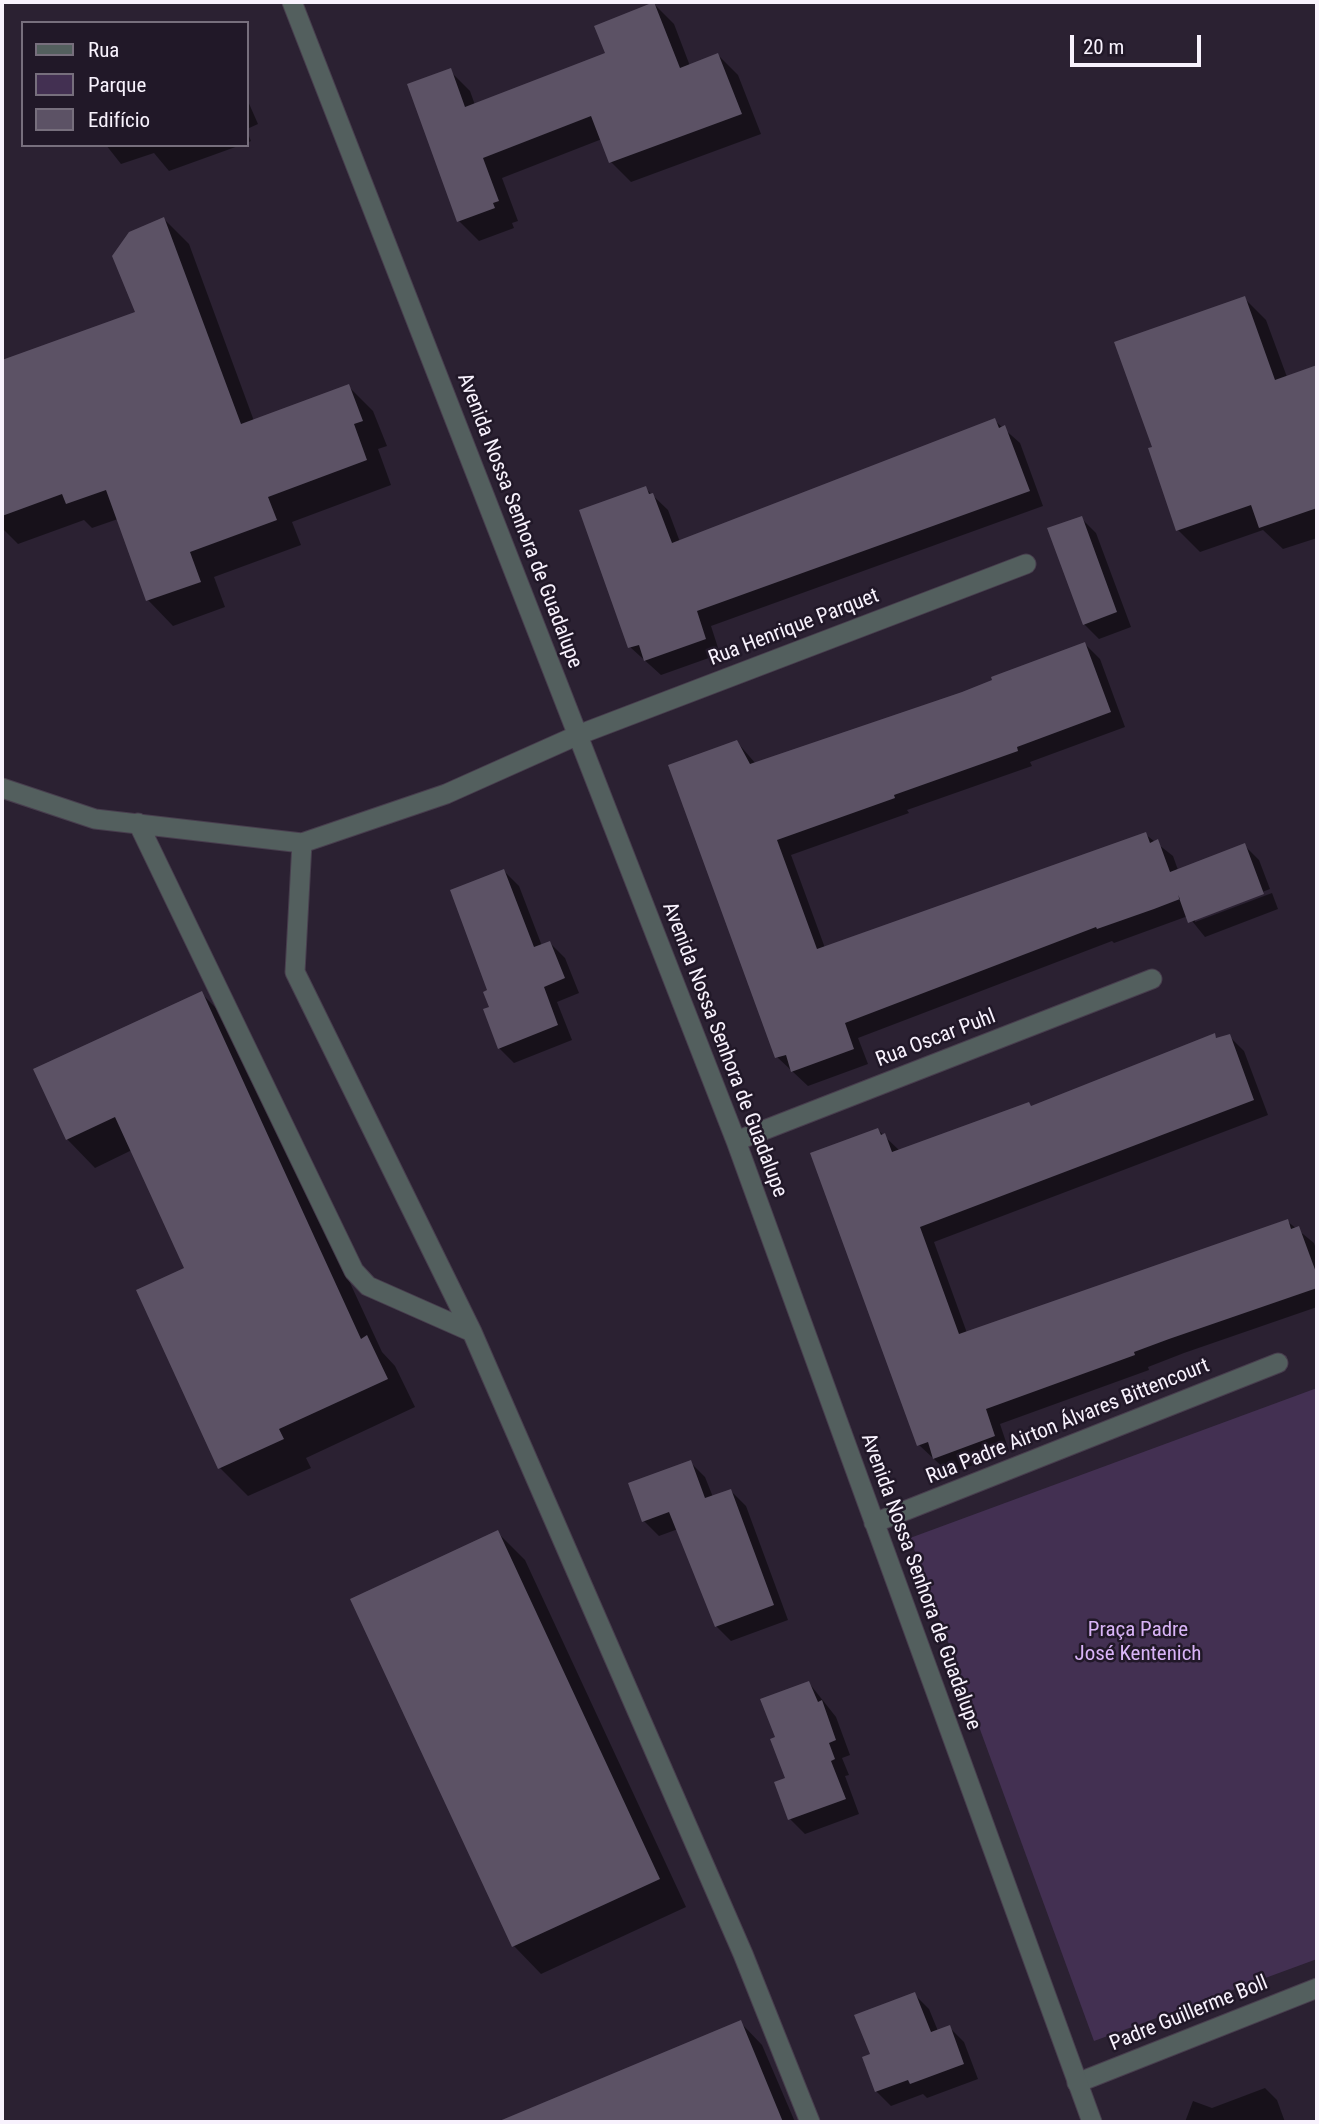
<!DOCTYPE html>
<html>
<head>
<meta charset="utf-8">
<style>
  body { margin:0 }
  #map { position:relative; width:1319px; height:2124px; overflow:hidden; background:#2b2132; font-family:"Roboto Condensed",sans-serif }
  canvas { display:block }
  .frame { position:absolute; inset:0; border:4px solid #f8f2fd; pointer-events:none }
  .legend { position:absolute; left:21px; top:21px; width:228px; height:126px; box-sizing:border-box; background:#211828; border:2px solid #776f7d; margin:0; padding:9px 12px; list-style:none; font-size:21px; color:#f8f2fd }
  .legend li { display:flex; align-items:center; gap:14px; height:35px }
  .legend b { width:35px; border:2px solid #776f7d }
  .scale { position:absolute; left:1070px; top:35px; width:131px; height:32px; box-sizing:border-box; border:4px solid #f8f2fd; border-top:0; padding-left:9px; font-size:21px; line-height:24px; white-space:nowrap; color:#f8f2fd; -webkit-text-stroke:5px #211828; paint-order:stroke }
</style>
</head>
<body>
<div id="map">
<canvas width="1319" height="2124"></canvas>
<div class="frame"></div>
<ul class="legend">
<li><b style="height:9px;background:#535f5e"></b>Rua</li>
<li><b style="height:19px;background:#433052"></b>Parque</li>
<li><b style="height:19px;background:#5c5265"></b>Edifício</li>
</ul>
<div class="scale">20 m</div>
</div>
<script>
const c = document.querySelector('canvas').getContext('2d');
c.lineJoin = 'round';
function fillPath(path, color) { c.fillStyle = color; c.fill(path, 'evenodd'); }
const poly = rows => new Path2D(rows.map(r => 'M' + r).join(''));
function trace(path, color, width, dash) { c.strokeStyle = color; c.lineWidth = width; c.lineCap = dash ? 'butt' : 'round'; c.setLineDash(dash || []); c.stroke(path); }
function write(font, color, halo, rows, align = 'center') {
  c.font = font + ' "Roboto Condensed",sans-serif'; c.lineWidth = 5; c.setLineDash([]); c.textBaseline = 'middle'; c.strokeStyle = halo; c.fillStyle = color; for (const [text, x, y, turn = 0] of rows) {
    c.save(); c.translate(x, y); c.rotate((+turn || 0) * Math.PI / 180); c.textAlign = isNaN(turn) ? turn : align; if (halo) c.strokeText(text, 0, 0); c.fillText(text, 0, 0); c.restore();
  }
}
const green = poly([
  [1317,1388,1317,1959,1094,2041,910,1538]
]);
const shadow = poly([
  [654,4,674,24,690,66,718,55,738,75,761,134,631,182,611,162,602,139,502,178,518,221,512,223,514,228,479,241,459,221,450,71,470,91,475,105,607,54],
  [247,99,258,124,247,129],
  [247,131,251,141,247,143],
  [106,145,241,145,169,171,154,153,121,164],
  [164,219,189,244,254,421,348,386,373,411,387,446,378,449,391,485,292,522,301,545,214,577,225,607,173,626,148,600,118,519,92,528,84,520,18,544,2,528,2,362,137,313],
  [1244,298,1266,320,1287,377,1317,367,1317,538,1283,549,1263,530,1200,552,1178,530,1154,448],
  [994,420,1020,443,1043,506,711,626,720,654,661,675,630,647,645,488,668,510,680,542],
  [1081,518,1096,533,1131,627,1099,639,1084,624],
  [1085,644,1100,659,1125,727,1030,762,1032,766,907,810,909,813,791,855,825,948,1145,834,1173,856,1178,870,1244,845,1259,860,1270,889,1195,918,1195,922,1272,893,1278,909,1205,937,1188,916,1114,943,1112,941,858,1038,868,1064,808,1086,777,1057,737,742,756,764,962,694],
  [504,871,519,886,542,946,550,943,565,958,579,993,557,1002,572,1040,514,1063,499,1048,489,991],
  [201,993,229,1021,382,1352,395,1366,415,1407,306,1458,311,1468,248,1496,220,1468,187,1268,132,1150,95,1168,67,1139],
  [1214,1036,1218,1039,1229,1036,1244,1051,1268,1115,934,1242,967,1333,1287,1221,1314,1243,1317,1252,1317,1307,1184,1353,1148,1367,1149,1370,1000,1424,1009,1451,950,1474,919,1445,878,1130,900,1151,1032,1107],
  [690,1462,705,1477,713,1497,731,1491,746,1506,788,1620,731,1641,716,1626,678,1529,659,1536,644,1521],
  [497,1532,525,1560,686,1907,541,1974,514,1946],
  [809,1683,836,1717,850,1755,842,1758,849,1775,845,1776,859,1814,805,1834,790,1819,788,1779,777,1738],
  [914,1994,929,2009,938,2031,949,2027,964,2042,978,2079,927,2098,923,2094,891,2106,876,2091],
  [740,2022,762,2045,795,2122,542,2122,536,2107],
  [1265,2088,1277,2100,1285,2122,1185,2122,1193,2101,1212,2108]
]);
const building = poly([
  [654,2,680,68,718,53,742,114,609,163,591,116,483,158,499,201,493,203,495,208,457,222,407,84,451,68,465,107,605,53,594,26],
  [164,217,241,424,349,384,363,421,354,424,367,460,268,497,277,520,190,552,201,582,146,601,106,490,66,504,62,494,2,516,2,360,135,312,112,256,129,232],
  [1245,296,1275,380,1317,365,1317,508,1259,528,1251,505,1176,531,1148,448,1152,447,1114,342],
  [995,418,999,428,1005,425,1030,491,697,611,706,639,644,661,639,645,628,648,579,510,646,486,649,494,653,493,672,543],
  [1082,516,1117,612,1083,625,1047,528],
  [1085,642,1111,712,1017,747,1018,751,894,795,895,798,777,840,817,949,1146,832,1150,843,1158,839,1170,872,1245,843,1264,894,1188,923,1178,895,1180,899,1154,909,1097,929,1096,927,845,1023,854,1049,791,1072,786,1055,775,1058,668,765,737,740,750,764,962,692,992,680,991,677],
  [504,869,534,947,550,941,565,978,544,987,558,1025,498,1049,483,1009,489,1007,483,992,487,990,450,890],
  [202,991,361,1339,367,1335,388,1379,279,1429,284,1439,218,1469,136,1290,184,1268,115,1117,66,1140,33,1069],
  [1215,1033,1216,1038,1230,1034,1254,1100,920,1227,959,1334,1288,1219,1291,1229,1299,1226,1317,1275,1317,1288,1169,1339,1134,1352,1135,1355,986,1409,995,1436,933,1459,928,1442,917,1446,810,1153,878,1128,881,1135,885,1133,892,1152,1029,1102,1031,1106],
  [691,1460,705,1498,731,1489,774,1605,715,1627,669,1512,642,1522,628,1483],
  [498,1530,660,1879,512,1947,350,1599],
  [809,1681,818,1702,822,1700,836,1740,829,1743,835,1759,831,1761,846,1799,788,1820,774,1782,785,1778,770,1739,775,1737,760,1699],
  [915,1992,931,2032,950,2025,964,2064,910,2084,908,2080,875,2092,862,2057,870,2054,854,2015],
  [741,2020,783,2122,497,2122]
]);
const service = poly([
  [1077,2083,1317,1988]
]);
const minor = poly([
  [292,2,736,1141,1092,2122],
  [2,788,95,819,302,843,446,794,578,735,1026,564],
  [138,823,354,1271,368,1286,472,1332],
  [302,843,295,972,472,1332,743,1954,810,2122],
  [736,1141,1152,979],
  [874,1523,1278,1363]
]);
const streetNames = [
  ["Avenida Nossa Senhora de Guadalupe",519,521,69],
  ["Rua Henrique Parquet",794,628,-21],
  ["Rua Oscar Puhl",936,1039,-21],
  ["Avenida Nossa Senhora de Guadalupe",724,1050,69],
  ["Rua Padre Airton Álvares Bittencourt",1068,1422,-22],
  ["Avenida Nossa Senhora de Guadalupe",920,1582,70],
  ["Padre Guillerme Boll",1189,2014,-22]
];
const parkNames = [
  ["Praça Padre",1138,1631],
  ["José Kentenich",1138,1655]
];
fillPath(green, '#433052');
fillPath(shadow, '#0007');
fillPath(building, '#5c5265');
trace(service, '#483e4e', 21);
trace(minor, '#483e4e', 21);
trace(service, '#535f5e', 19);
trace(minor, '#535f5e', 19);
write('21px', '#f8f2fd', '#211828', streetNames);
write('21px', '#d9b4f7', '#211828', parkNames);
</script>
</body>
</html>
